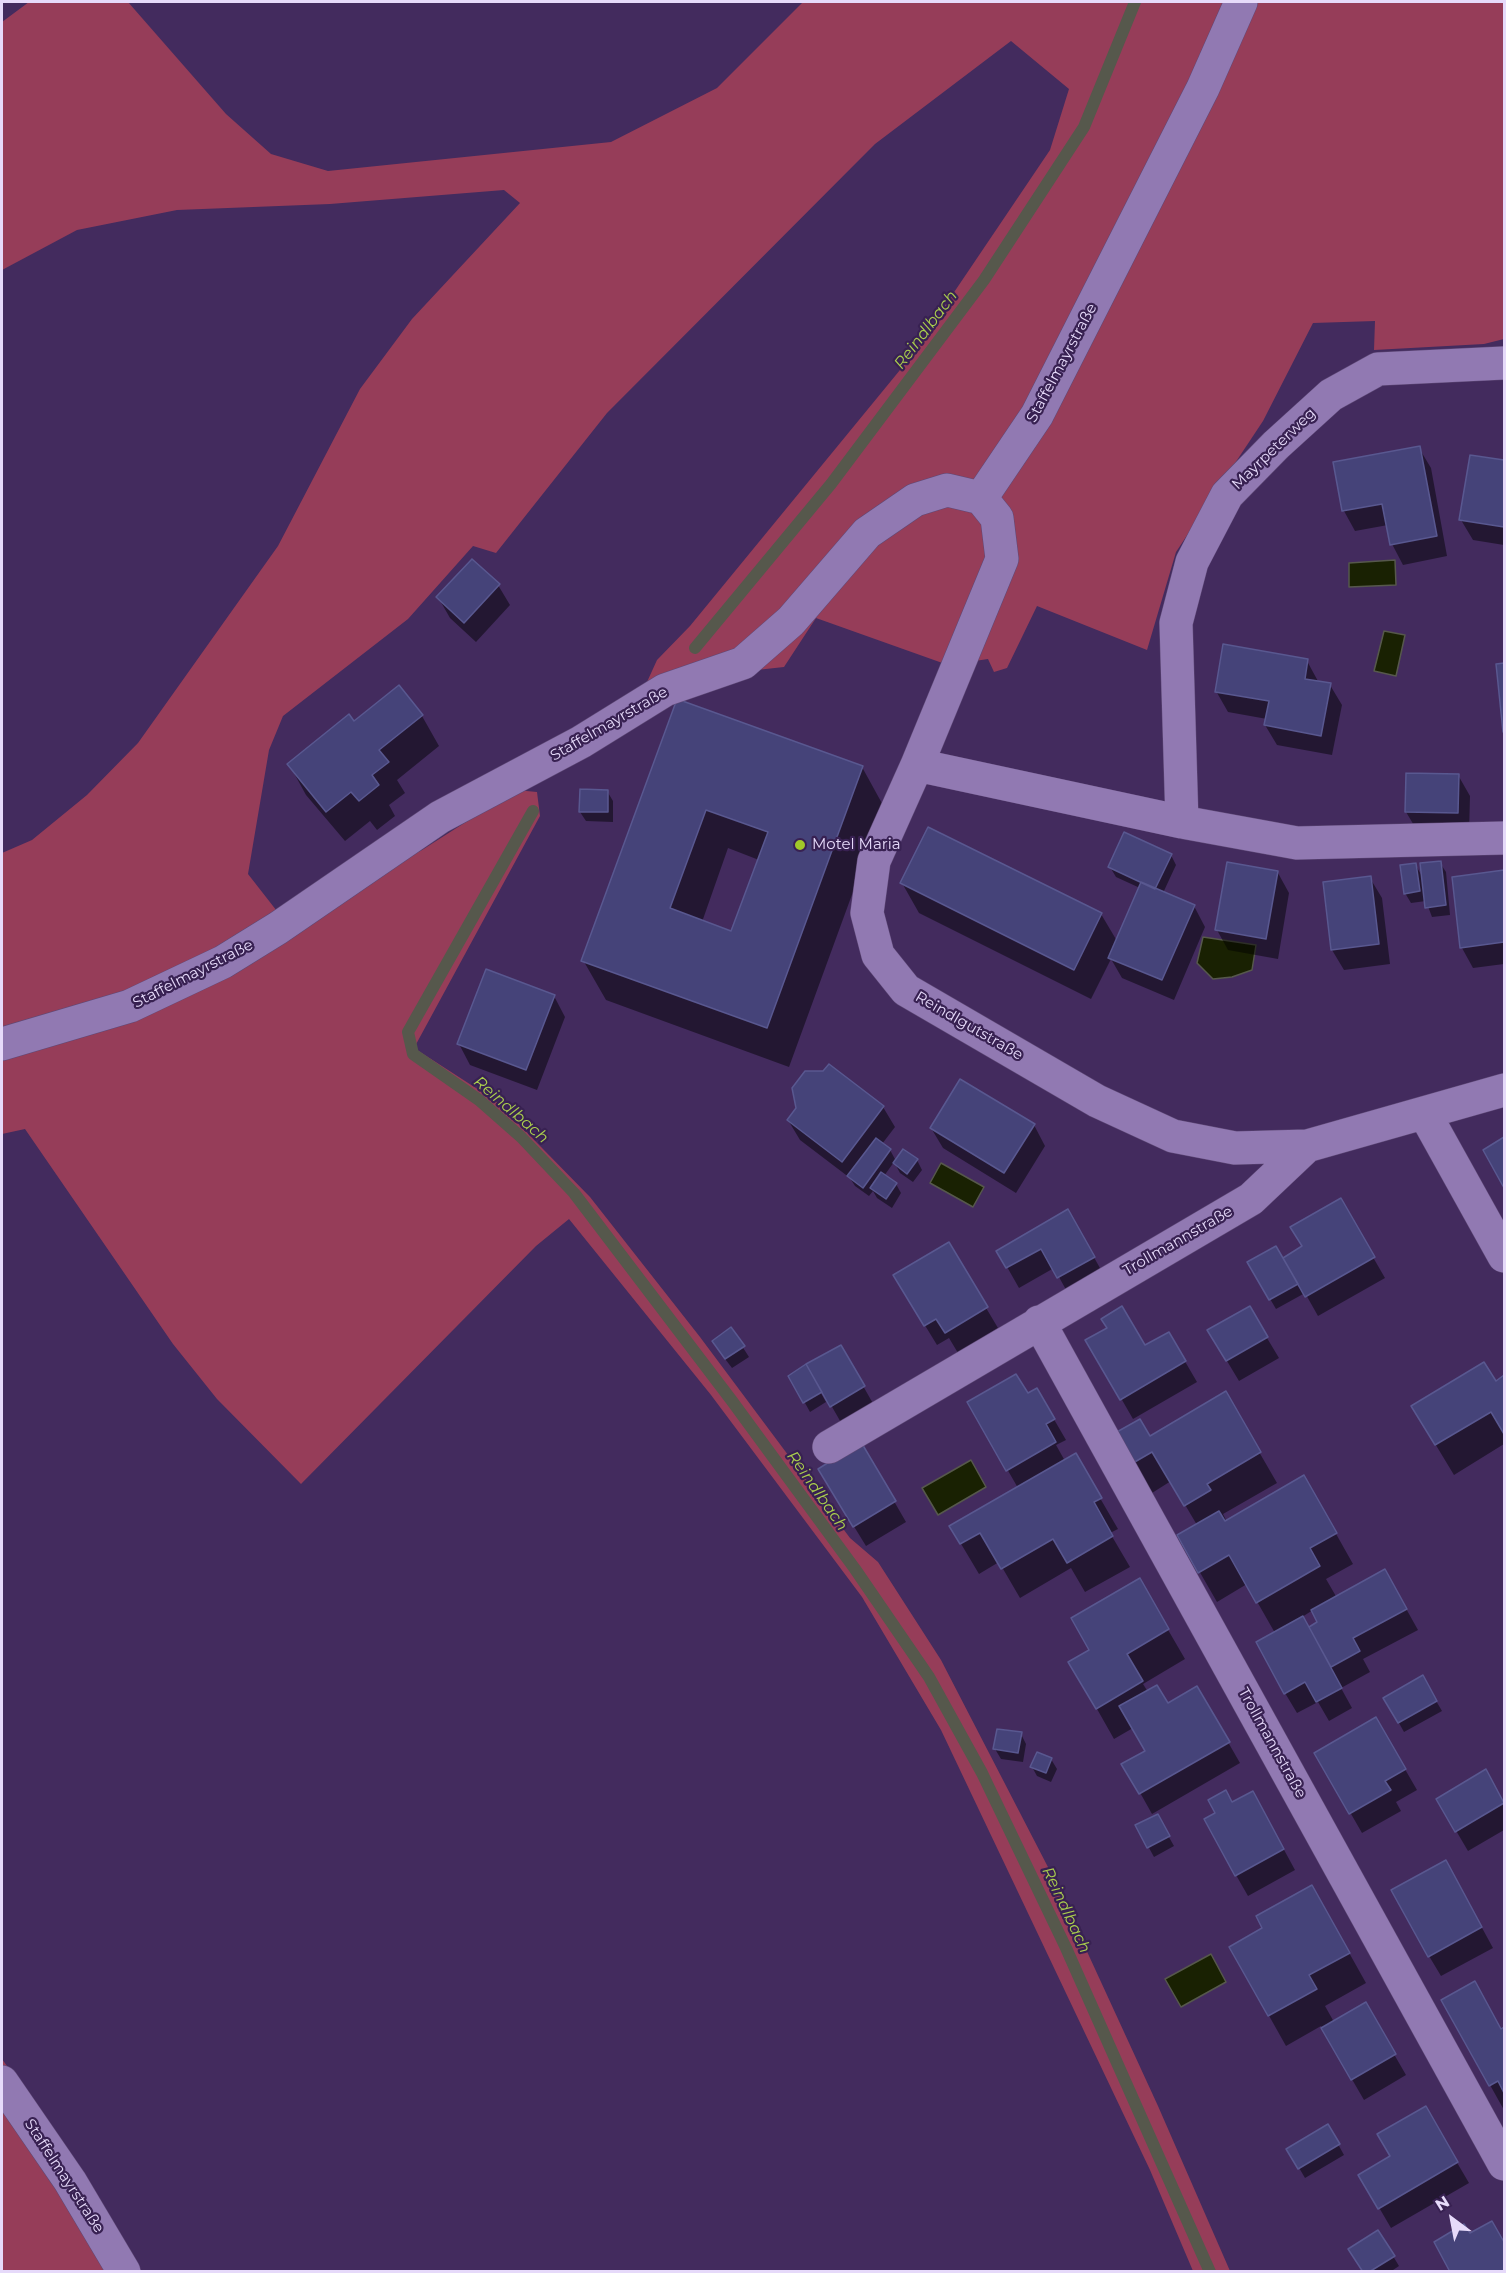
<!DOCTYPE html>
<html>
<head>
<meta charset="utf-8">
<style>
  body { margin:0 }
  #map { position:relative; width:1506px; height:2273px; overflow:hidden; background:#432b5e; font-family:Montserrat,sans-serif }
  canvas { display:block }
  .frame { position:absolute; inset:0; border:3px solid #e6dafa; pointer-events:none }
  .north { position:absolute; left:1422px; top:2189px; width:60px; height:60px; -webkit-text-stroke:4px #382152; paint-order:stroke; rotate:328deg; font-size:16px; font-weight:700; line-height:24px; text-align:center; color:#e6dafa }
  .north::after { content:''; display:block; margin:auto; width:21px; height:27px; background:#e6dafa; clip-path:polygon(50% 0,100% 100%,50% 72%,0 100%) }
</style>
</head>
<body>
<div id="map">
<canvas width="1506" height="2273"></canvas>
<div class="frame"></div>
<div class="north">N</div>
</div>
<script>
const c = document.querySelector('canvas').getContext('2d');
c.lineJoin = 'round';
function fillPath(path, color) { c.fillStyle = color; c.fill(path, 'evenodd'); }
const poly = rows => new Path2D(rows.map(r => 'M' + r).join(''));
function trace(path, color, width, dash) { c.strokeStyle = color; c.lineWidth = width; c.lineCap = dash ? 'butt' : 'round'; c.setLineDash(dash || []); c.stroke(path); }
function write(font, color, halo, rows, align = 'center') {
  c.font = font + ' Montserrat,sans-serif'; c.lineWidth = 4.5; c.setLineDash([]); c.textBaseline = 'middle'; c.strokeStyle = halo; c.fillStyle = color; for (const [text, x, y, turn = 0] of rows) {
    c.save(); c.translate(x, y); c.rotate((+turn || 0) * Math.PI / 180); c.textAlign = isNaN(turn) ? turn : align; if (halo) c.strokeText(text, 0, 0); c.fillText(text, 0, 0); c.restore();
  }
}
const green = poly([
  [29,2,128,2,226,114,271,154,328,171,611,142,717,88,803,2,1504,2,1504,339,1484,344,1374,350,1375,321,1313,323,1263,421,1176,552,1147,650,1037,606,1007,668,994,672,988,659,948,665,816,618,784,667,647,682,657,660,690,626,909,359,1050,150,1069,89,1011,41,875,144,607,413,496,553,473,546,408,619,283,716,269,750,248,874,280,915,178,978,2,1035,2,853,32,840,87,795,138,743,278,546,360,389,412,319,520,203,504,190,330,204,177,210,77,230,2,270,2,22],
  [516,790,537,792,540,816,414,1048,496,1101,590,1197,700,1337,850,1538,878,1562,941,1660,1050,1871,1158,2106,1230,2271,1193,2271,1150,2170,941,1730,862,1597,711,1395,569,1219,536,1246,301,1484,217,1399,173,1344,25,1129,2,1134,2,1054,422,850],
  [2,2059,42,2115,140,2271,2,2271]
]);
const water = poly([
  [1395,560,1396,585,1349,587,1349,563,1395,560],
  [1384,631,1405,635,1396,676,1374,671,1384,631],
  [1203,937,1256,945,1252,970,1232,977,1213,979,1197,963,1203,937],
  [941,1163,984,1187,973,1207,930,1183,941,1163],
  [971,1460,986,1487,938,1515,922,1488,971,1460],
  [1211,1954,1226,1982,1181,2007,1165,1979,1211,1954]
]);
const shadow = poly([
  [1419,448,1431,468,1447,556,1403,565,1392,544,1388,525,1355,531,1344,511,1335,463],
  [1471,456,1504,462,1504,545,1473,540,1461,520],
  [498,585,510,605,476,642,450,618,438,597],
  [1307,661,1319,683,1330,685,1342,705,1332,755,1277,745,1265,725,1267,719,1228,712,1216,691],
  [1504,665,1504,730,1498,666],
  [399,688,422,716,439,746,397,780,405,793,389,805,395,816,377,830,370,821,345,841,306,795,289,764,354,723],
  [678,701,862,767,884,807,789,1067,606,1000,583,960],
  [728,848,759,860,732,933,702,922],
  [1458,775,1470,796,1469,833,1418,832,1406,812],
  [607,791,613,801,613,822,586,821,580,812],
  [1171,855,1176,865,1163,893,1194,906,1205,927,1174,1000,1122,978,1111,959,1091,999,919,913,902,883,1101,914,1117,941,1140,888,1116,877,1110,867],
  [1440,863,1446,872,1450,915,1432,917,1426,901,1411,903,1405,893,1415,864,1423,878],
  [1504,872,1504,964,1473,968,1462,948],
  [1278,873,1289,893,1278,959,1228,950,1217,930],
  [1370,878,1382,898,1390,964,1344,970,1332,950],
  [554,996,565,1017,537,1090,470,1065,459,1044],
  [883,1107,895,1127,882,1144,890,1150,896,1161,917,1160,922,1170,913,1182,900,1173,894,1162,884,1176,896,1184,901,1193,892,1208,877,1198,873,1191,869,1196,855,1186,850,1178,800,1140,788,1120],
  [1034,1125,1045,1146,1016,1193,943,1148,931,1128],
  [1504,1139,1504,1189,1485,1150],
  [1340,1200,1385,1278,1318,1316,1305,1293,1276,1309,1249,1263,1282,1260,1304,1247],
  [1068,1211,1105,1277,1070,1297,1054,1268,1019,1288,998,1251],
  [948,1244,998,1328,958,1353,949,1338,937,1345,907,1296],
  [1249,1308,1279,1358,1239,1381,1209,1331],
  [731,1329,749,1357,732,1368,719,1351],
  [1169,1334,1197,1382,1133,1419,1088,1341,1145,1347],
  [841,1347,875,1407,843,1426,808,1365],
  [806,1367,826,1402,810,1412,790,1376],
  [1504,1377,1504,1444,1454,1475,1431,1437],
  [1037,1390,1066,1440,1056,1445,1065,1461,1075,1455,1118,1529,1110,1533,1130,1567,1085,1592,1071,1568,1020,1598,999,1562,979,1574,951,1527,1018,1488,969,1403,1027,1395],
  [1225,1393,1277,1483,1223,1514,1227,1522,1304,1477,1353,1564,1326,1579,1337,1598,1385,1571,1418,1630,1363,1659,1370,1672,1341,1688,1352,1708,1329,1721,1318,1702,1297,1713,1285,1693,1275,1633,1247,1584,1217,1602,1179,1536,1197,1525,1171,1481,1152,1493,1117,1433,1149,1438],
  [1313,1610,1319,1623,1309,1629,1302,1617],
  [861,1444,906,1522,866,1546,831,1489],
  [1139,1580,1185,1659,1143,1684,1148,1692,1167,1705,1197,1688,1240,1763,1152,1814,1124,1764,1147,1751,1133,1728,1114,1739,1071,1663,1091,1651],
  [1422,1677,1442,1711,1404,1732,1385,1698],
  [1376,1719,1417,1790,1396,1802,1401,1811,1362,1833,1316,1753],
  [1021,1734,1026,1744,1023,1762,1001,1759,995,1749],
  [1051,1759,1057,1769,1051,1782,1037,1776,1032,1767],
  [1485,1771,1504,1804,1504,1830,1468,1851,1438,1800],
  [1232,1804,1264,1813,1295,1870,1248,1896,1236,1875],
  [1157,1816,1174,1846,1154,1857,1137,1826],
  [1457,1882,1493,1948,1441,1976,1429,1956],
  [1329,1917,1366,1983,1325,2006,1334,2022,1365,2004,1406,2075,1364,2100,1321,2026,1286,2046,1231,1948],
  [1443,2001,1501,2031,1504,2029,1504,2110],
  [1425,2108,1469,2183,1391,2228,1360,2175,1392,2156],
  [1328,2126,1344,2155,1305,2178,1288,2149],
  [1393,2256,1399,2266,1390,2272,1364,2272]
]);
const stream = poly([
  [695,648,831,484,984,280,1084,127,1135,2],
  [533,811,408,1032,413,1054,479,1100,521,1137,574,1193,732,1401,855,1569,929,1677,982,1773,1066,1948,1210,2272]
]);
const building = poly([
  [1420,446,1437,536,1390,545,1382,504,1342,511,1333,462,1420,446],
  [1470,455,1504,460,1504,527,1459,520,1470,455],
  [472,559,500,584,464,623,436,597,472,559],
  [1223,644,1308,659,1305,679,1331,683,1321,736,1264,725,1269,701,1215,692,1223,644],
  [1504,663,1504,732,1503,732,1496,664,1504,663],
  [399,685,423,715,379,750,389,762,372,775,379,785,359,801,351,792,326,812,287,764,349,714,354,721,399,685],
  [677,699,863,766,767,1028,581,961,677,699],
  [706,810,768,832,731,931,670,908,706,810],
  [1406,773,1459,774,1458,813,1405,812,1406,773],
  [580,789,608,790,608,812,579,812,580,789],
  [928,827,1102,913,1074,970,900,883,928,827],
  [1124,832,1172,854,1155,889,1108,867,1124,832],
  [1441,861,1446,905,1425,908,1420,863,1441,861],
  [1227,862,1278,871,1266,939,1215,930,1227,862],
  [1416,863,1420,891,1404,894,1400,865,1416,863],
  [1504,870,1504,942,1460,948,1452,877,1504,870],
  [1371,876,1379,944,1331,950,1323,882,1371,876],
  [1141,882,1195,905,1162,980,1108,958,1141,882],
  [486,969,555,995,526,1070,457,1044,486,969],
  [829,1064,884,1106,842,1162,787,1120,796,1108,792,1088,805,1071,823,1071,829,1064],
  [960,1079,1035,1124,1004,1173,930,1128,960,1079],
  [1504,1137,1504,1188,1483,1150,1504,1137],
  [876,1138,891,1149,863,1188,847,1176,876,1138],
  [903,1149,918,1159,907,1174,893,1163,903,1149],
  [881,1172,897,1183,886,1199,870,1188,881,1172],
  [1341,1198,1375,1257,1305,1297,1283,1258,1302,1246,1290,1227,1341,1198],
  [1068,1209,1095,1257,1057,1278,1041,1249,1006,1268,996,1251,1068,1209],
  [949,1242,988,1307,945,1333,936,1319,924,1326,893,1275,949,1242],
  [1276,1246,1298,1284,1269,1300,1247,1262,1276,1246],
  [1122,1306,1145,1345,1169,1332,1186,1361,1120,1400,1085,1340,1107,1328,1101,1319,1122,1306],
  [1250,1306,1268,1337,1226,1361,1207,1330,1250,1306],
  [731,1327,745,1346,725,1359,712,1341,731,1327],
  [841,1345,865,1386,830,1407,806,1364,841,1345],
  [1484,1362,1496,1381,1504,1375,1504,1434,1491,1412,1435,1445,1411,1406,1484,1362],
  [806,1364,822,1392,803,1403,788,1376,806,1364],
  [1016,1374,1028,1393,1037,1388,1055,1419,1046,1424,1056,1442,1006,1471,967,1402,1016,1374],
  [1226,1391,1261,1452,1207,1484,1211,1490,1184,1506,1152,1452,1133,1463,1115,1433,1140,1419,1150,1436,1226,1391],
  [861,1442,896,1501,853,1527,818,1469,861,1442],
  [1076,1453,1102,1498,1094,1502,1113,1536,1067,1563,1053,1539,1001,1569,980,1533,960,1544,949,1526,1076,1453],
  [1304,1475,1337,1533,1310,1548,1320,1566,1256,1603,1229,1555,1198,1573,1177,1535,1219,1511,1225,1521,1304,1475],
  [1385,1569,1407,1609,1353,1638,1360,1651,1331,1667,1309,1627,1317,1622,1311,1610,1385,1569],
  [1140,1578,1169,1629,1127,1654,1143,1681,1096,1709,1068,1662,1089,1650,1071,1618,1140,1578],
  [1303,1616,1342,1688,1316,1702,1305,1682,1284,1694,1256,1642,1303,1616],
  [1423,1675,1437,1701,1398,1723,1383,1698,1423,1675],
  [1157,1685,1168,1703,1197,1686,1230,1742,1139,1794,1121,1764,1145,1751,1119,1706,1157,1685],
  [1376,1717,1406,1769,1385,1781,1391,1790,1349,1814,1314,1753,1376,1717],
  [997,1729,1022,1732,1018,1753,993,1749,997,1729],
  [1037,1752,1052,1758,1046,1773,1030,1767,1037,1752],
  [1486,1769,1504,1803,1455,1832,1436,1799,1486,1769],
  [1226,1790,1232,1802,1253,1791,1284,1849,1235,1876,1204,1819,1215,1813,1208,1800,1226,1790],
  [1158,1814,1170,1836,1147,1848,1135,1825,1158,1814],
  [1446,1860,1482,1927,1428,1957,1391,1890,1446,1860],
  [1312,1885,1350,1953,1309,1975,1317,1989,1268,2016,1229,1947,1262,1928,1256,1916,1312,1885],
  [1475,1981,1501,2029,1504,2027,1504,2093,1498,2081,1489,2086,1441,2000,1475,1981],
  [1366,2002,1396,2054,1351,2080,1321,2028,1366,2002],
  [1426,2106,1458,2162,1378,2209,1358,2175,1390,2156,1377,2134,1426,2106],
  [1328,2124,1340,2144,1298,2169,1286,2149,1328,2124],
  [1492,2221,1504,2242,1504,2272,1450,2272,1434,2242,1464,2224,1470,2233,1492,2221],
  [1378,2230,1395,2256,1369,2272,1363,2272,1348,2249,1378,2230]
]);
const street = poly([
  [981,498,997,518,1002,559,917,765,874,861,867,913,878,955,906,990,1097,1101,1173,1136,1235,1148,1307,1146,1504,1090],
  [981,498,1037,415,1203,88,1241,2],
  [917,765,1182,822,1297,843,1504,838],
  [1182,822,1176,623,1192,562,1227,495,1276,445,1331,395,1378,369,1504,363],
  [2,1044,130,1006,223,962,278,928,440,817,581,742,665,690,743,663,791,621,867,533,915,500,947,490,981,498],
  [1425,1114,1504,1256],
  [1039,1322,1504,2164],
  [829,1447,1251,1199,1307,1146],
  [2,2082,70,2181,124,2272]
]);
const markers = [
  [800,845,6,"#a1c929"]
];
const streetNames = [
  ["Staffelmayrstraße",1062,363,-62],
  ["Mayrpeterweg",1274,449,-44],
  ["Staffelmayrstraße",609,724,-30],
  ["Staffelmayrstraße",193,974,-27],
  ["Reindlgutstraße",969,1026,30],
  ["Trollmannstraße",1178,1241,-30],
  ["Trollmannstraße",1272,1743,61],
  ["Staffelmayrstraße",64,2176,57]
];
const poiNames = [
  ["Motel Maria",812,845]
];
const waterNames = [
  ["Reindlbach",926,330,-53],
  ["Reindlbach",511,1110,41],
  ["Reindlbach",817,1491,55],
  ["Reindlbach",1066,1910,65]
];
fillPath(green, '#963d59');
fillPath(water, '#192102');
trace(water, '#56584c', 1.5);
fillPath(shadow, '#0007');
trace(stream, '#56584c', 12);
fillPath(building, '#454379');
trace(building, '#595890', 1.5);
trace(street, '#5e4976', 34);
trace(street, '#9179b2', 33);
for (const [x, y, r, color] of markers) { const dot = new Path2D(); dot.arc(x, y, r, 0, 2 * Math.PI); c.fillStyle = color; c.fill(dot); trace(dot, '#382152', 2); }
write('15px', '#e6dafa', '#382152', streetNames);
write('15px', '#e6dafa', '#382152', poiNames, 'left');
write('italic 16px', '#abcf4d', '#382152', waterNames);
</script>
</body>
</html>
